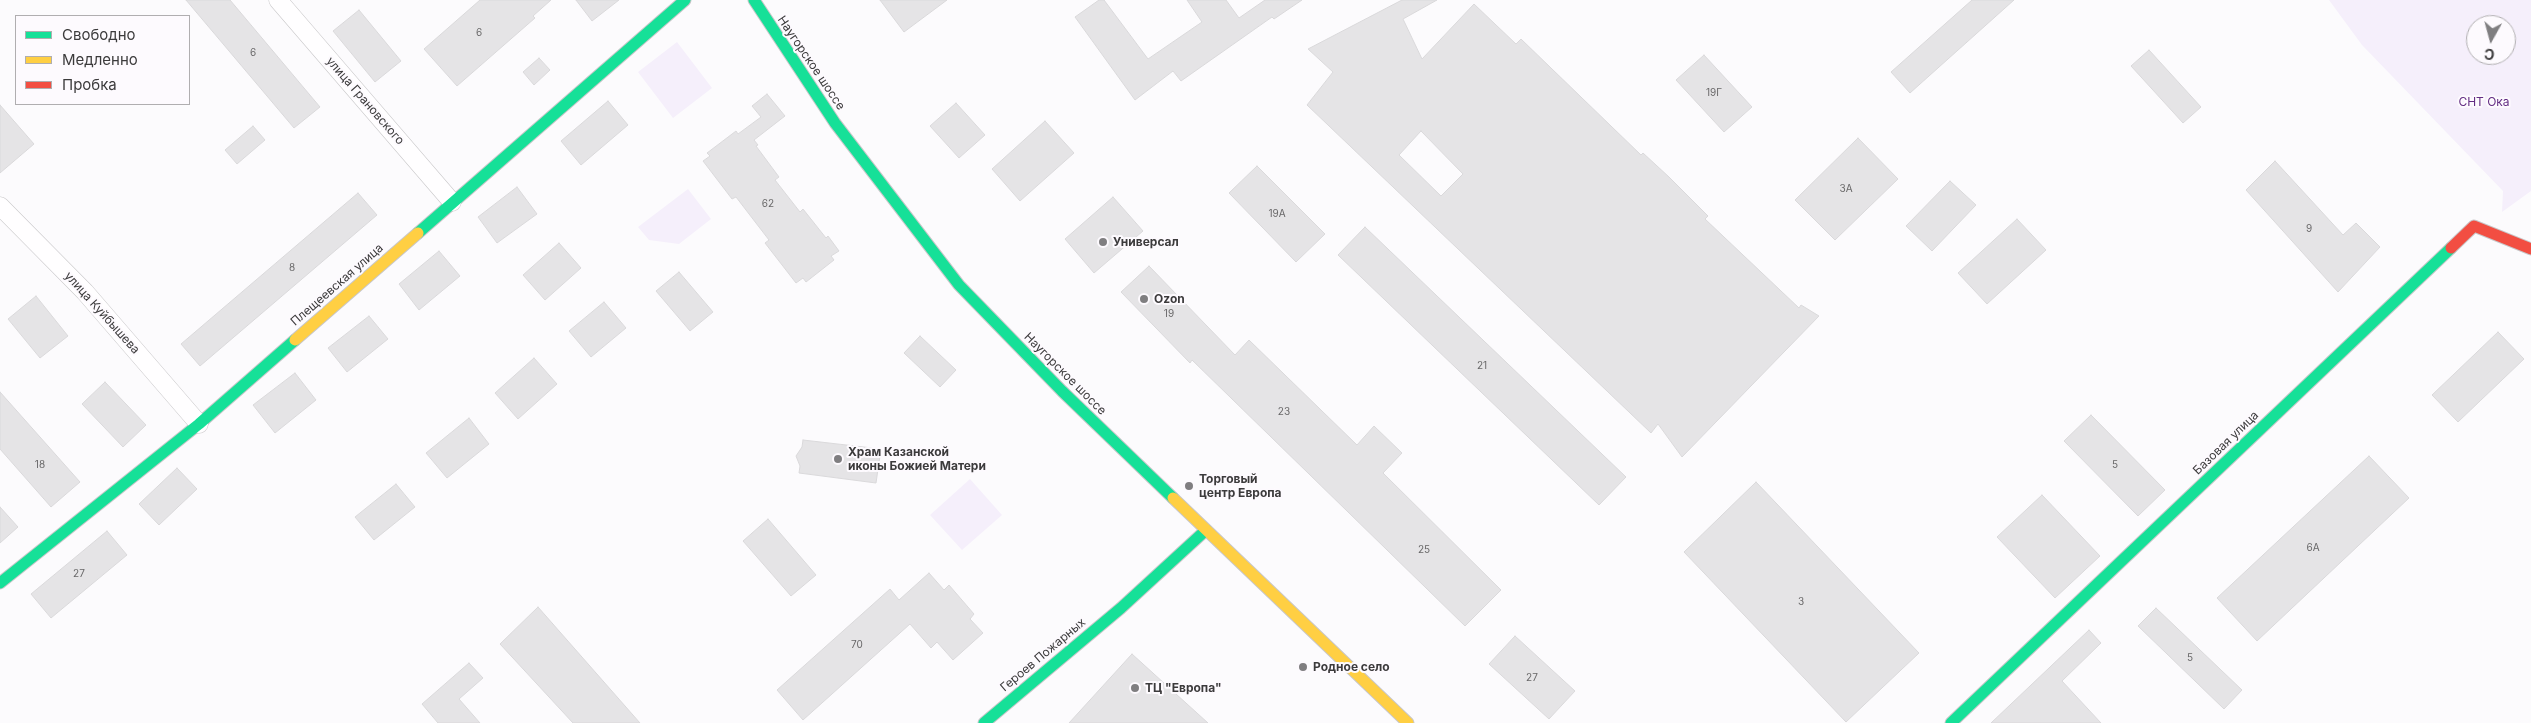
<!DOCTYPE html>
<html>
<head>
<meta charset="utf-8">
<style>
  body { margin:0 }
  #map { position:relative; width:2531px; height:723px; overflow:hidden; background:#fcfbfd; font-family:Inter,sans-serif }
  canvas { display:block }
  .legend { position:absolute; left:15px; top:15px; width:175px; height:90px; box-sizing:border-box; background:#fdfafe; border:1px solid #b0aeb0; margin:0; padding:6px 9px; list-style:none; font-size:15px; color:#3c3b3c }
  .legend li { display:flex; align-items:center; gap:10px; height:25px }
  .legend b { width:25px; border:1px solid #b0aeb0 }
  .north { position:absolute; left:2466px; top:15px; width:50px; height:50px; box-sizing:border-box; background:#fdfafe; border:1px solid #b0aeb0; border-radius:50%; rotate:187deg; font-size:14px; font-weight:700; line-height:20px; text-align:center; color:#3c3b3c }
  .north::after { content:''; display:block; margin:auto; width:18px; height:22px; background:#7f7e80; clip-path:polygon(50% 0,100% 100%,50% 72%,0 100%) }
</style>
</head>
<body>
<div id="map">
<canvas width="2531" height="723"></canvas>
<ul class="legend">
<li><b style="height:6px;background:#16e098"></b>Свободно</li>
<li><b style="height:6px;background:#ffcf43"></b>Медленно</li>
<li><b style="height:6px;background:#f24e42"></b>Пробка</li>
</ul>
<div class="north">С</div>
</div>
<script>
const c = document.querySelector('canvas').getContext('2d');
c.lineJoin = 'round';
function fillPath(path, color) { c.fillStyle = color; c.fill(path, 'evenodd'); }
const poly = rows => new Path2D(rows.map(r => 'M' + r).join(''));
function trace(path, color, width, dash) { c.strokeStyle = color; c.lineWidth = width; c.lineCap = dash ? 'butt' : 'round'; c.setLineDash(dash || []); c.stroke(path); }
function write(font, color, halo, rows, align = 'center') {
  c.font = font + ' Inter,sans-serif'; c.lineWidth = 4; c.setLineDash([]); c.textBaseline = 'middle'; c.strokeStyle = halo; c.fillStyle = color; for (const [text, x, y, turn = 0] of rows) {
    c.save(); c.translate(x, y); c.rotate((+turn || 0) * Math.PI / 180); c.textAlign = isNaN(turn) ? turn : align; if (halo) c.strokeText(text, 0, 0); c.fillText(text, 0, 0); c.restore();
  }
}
const green = poly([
  [2329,0,2531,0,2531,191,2502,212,2503,191,2362,45],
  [2476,25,2506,25,2506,55,2476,55],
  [677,42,712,88,673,118,638,72],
  [688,189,711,219,679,244,649,240,638,227],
  [970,479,1002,515,962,550,930,515]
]);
const building = poly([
  [186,0,230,0,320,107,294,128,186,0],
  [480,0,551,0,533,16,535,18,457,86,424,49,480,0],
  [576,0,619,0,592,21,576,0],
  [880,0,947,0,904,32,880,0],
  [1099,0,1104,0,1148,59,1202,22,1187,0,1226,0,1239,18,1265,0,1302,0,1274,19,1272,17,1181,81,1173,71,1135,100,1075,17,1099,0],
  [1402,0,1437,0,1403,19,1422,59,1474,4,1516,44,1521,39,1641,155,1643,153,1669,177,1708,216,1705,219,1799,308,1801,305,1819,316,1682,457,1658,424,1651,433,1307,105,1333,72,1308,49,1402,0],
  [1421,131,1463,174,1441,196,1399,155,1421,131],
  [1972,0,2014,0,1910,93,1891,72,1972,0],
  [359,10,401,61,375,82,333,31,359,10],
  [2149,50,2201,107,2183,123,2131,66,2149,50],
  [1704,55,1752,107,1724,132,1676,80,1704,55],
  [539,58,550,70,534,85,523,72,539,58],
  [767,94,785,116,754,140,758,145,756,146,779,177,775,180,800,212,803,209,826,238,828,236,839,251,831,256,834,260,806,282,803,278,796,283,765,243,769,240,736,197,732,199,703,161,710,156,707,153,736,131,738,134,761,117,752,106,767,94],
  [608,101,628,125,581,165,561,141,608,101],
  [956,103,985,135,959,158,930,126,956,103],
  [0,105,34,144,0,173,0,105],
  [1045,121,1074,153,1020,201,992,169,1045,121],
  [253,126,265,140,237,164,225,150,253,126],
  [1858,138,1898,179,1835,240,1795,200,1858,138],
  [2275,161,2343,235,2356,223,2380,247,2338,292,2246,190,2275,161],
  [1257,166,1325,234,1296,262,1229,193,1257,166],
  [1950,181,1976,205,1932,251,1906,226,1950,181],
  [517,187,537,214,497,243,478,217,517,187],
  [358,193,377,215,200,366,181,344,358,193],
  [1113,197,1143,231,1094,273,1065,239,1113,197],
  [2017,219,2046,250,1987,304,1958,273,2017,219],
  [1365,227,1626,477,1599,505,1338,255,1365,227],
  [559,243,581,268,545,300,523,275,559,243],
  [439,251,460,276,419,310,399,284,439,251],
  [1149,266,1235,355,1249,340,1357,445,1374,426,1402,453,1383,473,1501,590,1465,626,1192,360,1190,363,1121,292,1149,266],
  [679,272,713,312,690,331,656,291,679,272],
  [36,296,68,336,40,358,8,319,36,296],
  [604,302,626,328,591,357,569,331,604,302],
  [369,316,388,339,347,372,328,348,369,316],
  [2498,332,2524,359,2458,422,2432,395,2498,332],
  [920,336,956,370,940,387,904,353,920,336],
  [534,358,557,384,518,419,495,393,534,358],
  [295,373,316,400,275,433,253,405,295,373],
  [105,382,146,425,123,447,82,404,105,382],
  [0,392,80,482,51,507,0,449,0,392],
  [2091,415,2165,490,2138,516,2064,441,2091,415],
  [469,418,489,444,447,478,426,453,469,418],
  [803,440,881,449,876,483,799,473,800,466,796,456,802,447,803,440],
  [2369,456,2409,498,2257,641,2217,598,2369,456],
  [177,468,197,489,159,525,139,504,177,468],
  [1756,482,1919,653,1846,722,1684,552,1756,482],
  [396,484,415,507,374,540,355,517,396,484],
  [2042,495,2100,556,2055,598,1997,537,2042,495],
  [0,507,18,527,0,543,0,507],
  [768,519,816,575,791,596,743,541,768,519],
  [107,531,127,555,51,618,31,594,107,531],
  [929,573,944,590,949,585,974,614,970,619,983,633,953,660,937,642,931,648,910,624,803,720,777,690,890,589,899,600,929,573],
  [538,607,640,723,573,723,500,644,538,607],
  [2156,608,2242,690,2224,709,2138,626,2156,608],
  [2089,630,2101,643,2062,681,2101,723,1991,723,2089,630],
  [1515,636,1575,691,1549,719,1489,664,1515,636],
  [1132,654,1208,723,1069,723,1132,654],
  [469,663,483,678,459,699,480,723,438,723,422,704,469,663]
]);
const street = poly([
  [278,0,452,202],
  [0,206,85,292,199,424]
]);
const fast = poly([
  [754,0,835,123,959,285,1062,391,1173,498],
  [418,233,685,0],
  [0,583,199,424,295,340],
  [984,723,1121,608,1206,530],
  [1951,723,2451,248]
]);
const slow = poly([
  [295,340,418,233],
  [1173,498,1408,723]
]);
const jam = poly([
  [2451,248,2474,226,2531,249]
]);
const markers = [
  [1103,242,5,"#7f7e80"],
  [1144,299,5,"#7f7e80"],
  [838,459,5,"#7f7e80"],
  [1189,486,5,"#7f7e80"],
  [1303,667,5,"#7f7e80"],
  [1135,688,5,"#7f7e80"]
];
const numberNames = [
  ["6",479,33],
  ["6",253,53],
  ["19Г",1714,93],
  ["3А",1846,189],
  ["62",768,204],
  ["19А",1277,214],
  ["9",2309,229],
  ["8",292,268],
  ["19",1169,314],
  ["21",1482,366],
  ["23",1284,412],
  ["18",40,465],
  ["5",2115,465],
  ["6А",2313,548],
  ["25",1424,550],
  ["27",79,574],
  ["3",1801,602],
  ["70",857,645],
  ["5",2190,658],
  ["27",1532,678]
];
const streetNames = [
  ["Наугорское шоссе",811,63,56],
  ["улица Грановского",365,101,49],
  ["Плещеевская улица",337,285,-41],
  ["улица Куйбышева",102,313,48],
  ["Наугорское шоссе",1065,374,45],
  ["Базовая улица",2226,443,-44],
  ["Героев Пожарных",1043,655,-40]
];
const parkNames = [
  ["СНТ Ока",2484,102]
];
const poiNames = [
  ["Универсал",1113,242],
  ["Ozon",1154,299],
  ["Храм Казанской",848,452],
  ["иконы Божией Матери",848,466],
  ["Торговый",1199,479],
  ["центр Европа",1199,493],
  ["Родное село",1313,667],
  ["ТЦ \"Европа\"",1145,688]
];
fillPath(green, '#f5effb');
fillPath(building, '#e5e4e6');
trace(building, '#dad9db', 1);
trace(street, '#c8c7c9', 19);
trace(fast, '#c8c7c9', 13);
trace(slow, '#c8c7c9', 13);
trace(jam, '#c8c7c9', 13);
trace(street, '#fffeff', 18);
trace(fast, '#16e098', 11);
trace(slow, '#ffcf43', 11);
trace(jam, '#f24e42', 11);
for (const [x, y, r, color] of markers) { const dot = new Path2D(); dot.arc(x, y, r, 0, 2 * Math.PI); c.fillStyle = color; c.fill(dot); trace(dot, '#fdfafe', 2); }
write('10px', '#686768', null, numberNames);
write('12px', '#3c3b3c', '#fdfafe', streetNames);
write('12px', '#632d83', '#fdfafe', parkNames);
write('bold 12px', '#3c3b3c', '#fdfafe', poiNames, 'left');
</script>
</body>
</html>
